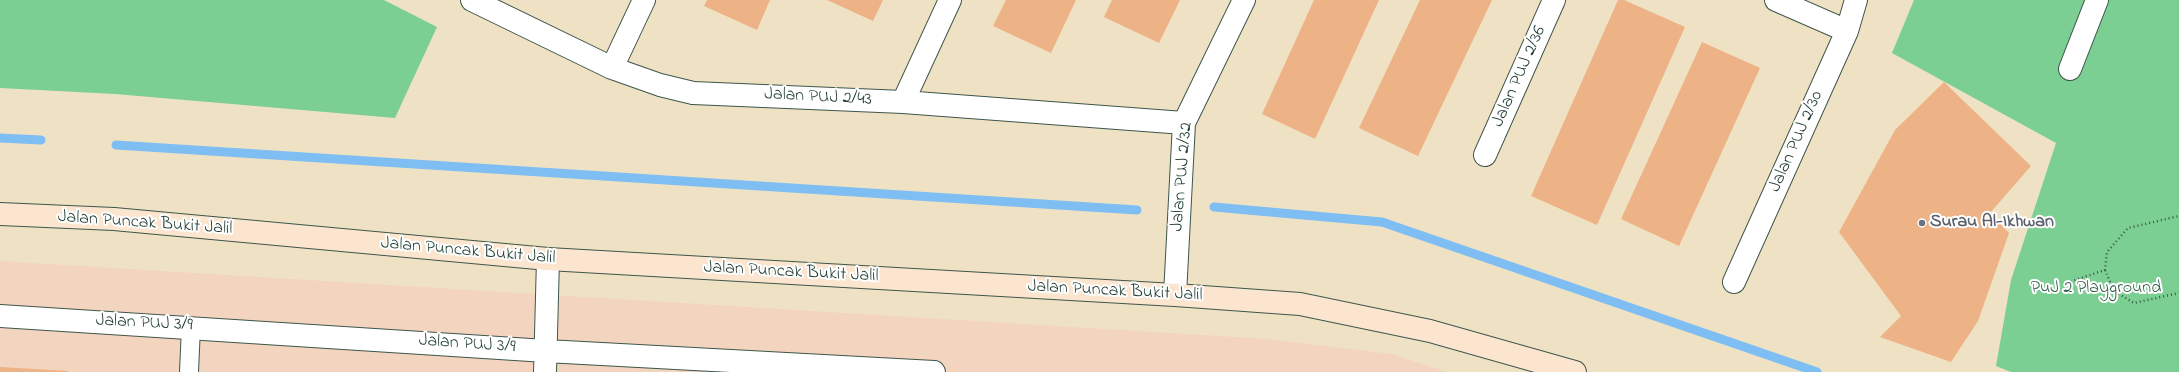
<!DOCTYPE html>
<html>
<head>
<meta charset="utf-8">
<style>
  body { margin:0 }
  canvas { display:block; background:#efe2c4 }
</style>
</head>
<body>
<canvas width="2179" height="372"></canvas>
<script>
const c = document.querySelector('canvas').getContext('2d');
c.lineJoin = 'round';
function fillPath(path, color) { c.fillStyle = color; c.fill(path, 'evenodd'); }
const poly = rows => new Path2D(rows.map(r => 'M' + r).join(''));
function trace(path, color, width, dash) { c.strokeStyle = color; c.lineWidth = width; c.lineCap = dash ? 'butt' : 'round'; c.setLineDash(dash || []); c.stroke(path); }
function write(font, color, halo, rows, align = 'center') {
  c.font = font + ' "Indie Flower",sans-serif'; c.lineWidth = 4; c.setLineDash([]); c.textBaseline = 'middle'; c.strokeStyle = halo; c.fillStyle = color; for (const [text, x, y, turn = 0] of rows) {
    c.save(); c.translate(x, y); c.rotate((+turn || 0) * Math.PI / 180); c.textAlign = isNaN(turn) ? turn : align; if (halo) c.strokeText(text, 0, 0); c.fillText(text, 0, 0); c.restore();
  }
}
const built = poly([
  [0,261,1268,339,1392,354,1447,372,0,372]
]);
const green = poly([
  [0,0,384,0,437,27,395,118,115,94,0,88],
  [1914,0,2179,0,2179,372,2011,372,1996,366,2011,280,2056,143,1892,53]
]);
const stream = poly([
  [0,138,41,140],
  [116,145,1137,210],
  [1214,207,1382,222,1817,372]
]);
const building = poly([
  [707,0,770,0,757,30,704,6],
  [827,0,883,0,873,21],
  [1006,0,1076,0,1051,53,993,26],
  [1112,0,1180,0,1159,43,1104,17],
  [1314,0,1379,0,1315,139,1262,114],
  [1420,0,1492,0,1418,156,1359,128],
  [1618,0,1624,0,1685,27,1597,225,1531,196],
  [1702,42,1760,68,1679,246,1621,219],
  [1944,82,2031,166,1990,213,2009,233,1978,321,1951,362,1880,337,1901,316,1839,232,1895,130],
  [0,367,68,371,68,372,0,372]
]);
const path = poly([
  [2105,270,2114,291,2134,303,2179,293],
  [2063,284,2105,270,2107,252,2128,228,2179,216]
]);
const lane = poly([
  [189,372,191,327]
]);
const street = poly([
  [472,0,612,68,660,85,693,93,903,102,1184,123],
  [1776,0,1847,31],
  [612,68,644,0],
  [2070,69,2097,0],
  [903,102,950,0],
  [1485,155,1554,0],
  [1734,282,1847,31,1856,0],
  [1175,295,1184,123,1244,0],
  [0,316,546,351,934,372],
  [545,372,548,259]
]);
const secondary = poly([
  [0,214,114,219,548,259,1175,295,1300,304,1430,331,1575,372]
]);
const markers = [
  [1922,223,4,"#6b7280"]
];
const streetNames = [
  ["Jalan PUJ 2/36",1520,77,-66],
  ["Jalan PUJ 2/43",818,98,3],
  ["Jalan PUJ 2/30",1797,142,-66],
  ["Jalan PUJ 2/32",1183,177,-85],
  ["Jalan Puncak Bukit Jalil",145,224,4],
  ["Jalan Puncak Bukit Jalil",468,252,5],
  ["Jalan Puncak Bukit Jalil",791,273,3],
  ["Jalan Puncak Bukit Jalil",1115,292,3],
  ["Jalan PUJ 3/9",144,324,3],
  ["Jalan PUJ 3/9",467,345,4]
];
const worshipNames = [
  ["Surau Al-Ikhwan",1930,223]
];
const parkNames = [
  ["PuJ 2 Playground",2096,289]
];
fillPath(built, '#f3d4bf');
fillPath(green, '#7bcf93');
trace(stream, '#7ebef3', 9);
fillPath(building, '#edb285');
trace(lane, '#3e564a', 20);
trace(street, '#3e564a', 24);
trace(secondary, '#3e564a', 24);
trace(path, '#3e564a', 2.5, [1, 3]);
trace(lane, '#fff', 18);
trace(street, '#fff', 22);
trace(secondary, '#fbe5cf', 22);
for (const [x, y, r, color] of markers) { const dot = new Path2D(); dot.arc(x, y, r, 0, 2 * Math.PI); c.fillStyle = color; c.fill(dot); trace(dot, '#fff', 1.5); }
write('18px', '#1f3d34', '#fff', streetNames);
write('bold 18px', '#5b616d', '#fff', worshipNames, 'left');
write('18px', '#36624c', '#fff', parkNames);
</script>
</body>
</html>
